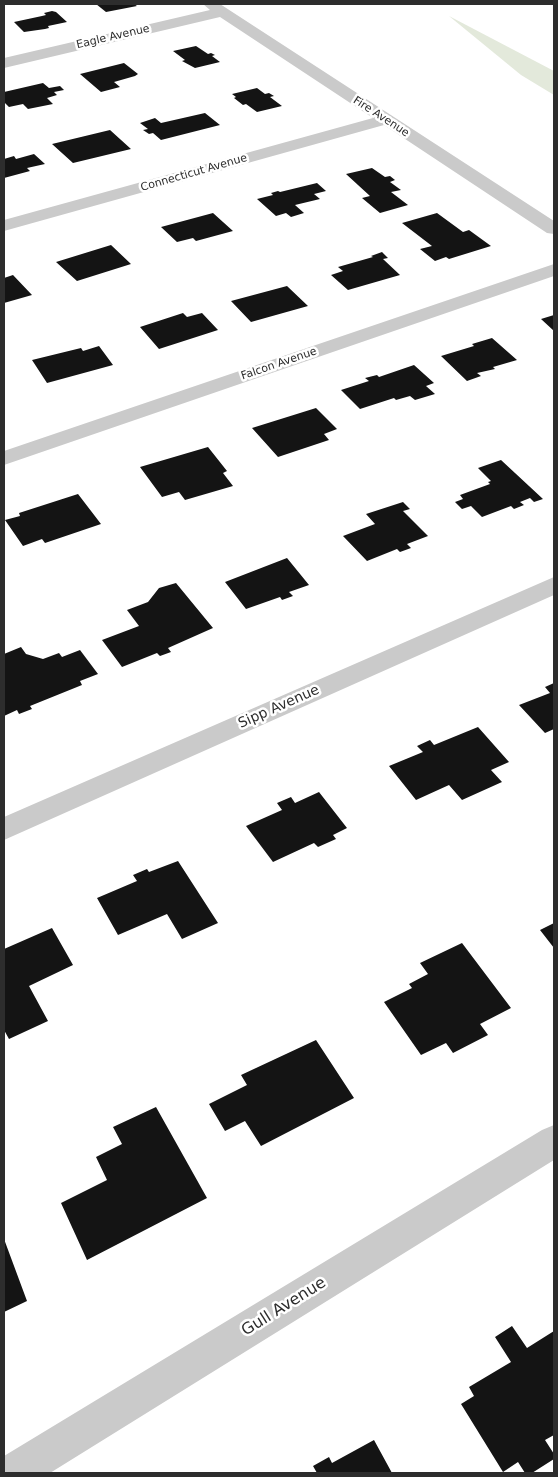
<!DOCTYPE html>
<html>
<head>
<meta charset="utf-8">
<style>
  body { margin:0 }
  #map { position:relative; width:558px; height:1477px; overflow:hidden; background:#fff; font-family:"DejaVu Sans",sans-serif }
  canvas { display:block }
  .frame { position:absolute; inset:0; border:5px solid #2d2d2d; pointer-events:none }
</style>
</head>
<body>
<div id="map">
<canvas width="558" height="1477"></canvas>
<div class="frame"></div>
</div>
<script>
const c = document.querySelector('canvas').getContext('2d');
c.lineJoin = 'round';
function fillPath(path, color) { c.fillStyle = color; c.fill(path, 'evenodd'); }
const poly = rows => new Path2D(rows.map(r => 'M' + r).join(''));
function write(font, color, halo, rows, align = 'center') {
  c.font = font + ' "DejaVu Sans",sans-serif'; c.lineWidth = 5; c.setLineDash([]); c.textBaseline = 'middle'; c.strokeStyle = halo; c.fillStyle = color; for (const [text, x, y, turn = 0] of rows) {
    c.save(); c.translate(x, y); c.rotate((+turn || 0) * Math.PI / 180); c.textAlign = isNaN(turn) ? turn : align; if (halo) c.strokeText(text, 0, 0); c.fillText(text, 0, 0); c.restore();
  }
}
const green = poly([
  [449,16,554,71,554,95,521,75]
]);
const building = poly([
  [96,4,134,4,137,6,106,12],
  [52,11,56,12,67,22,48,26,49,28,45,29,24,32,14,22,42,16,46,15,44,13],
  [196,46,208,54,211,53,215,55,212,56,220,62,195,68,182,61,185,60,173,51],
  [124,63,138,74,135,76,114,82,120,87,101,92,80,74],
  [43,83,49,88,60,86,64,90,54,92,57,95,47,98,53,104,28,109,23,104,9,107,4,102,4,92],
  [257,88,265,94,269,93,274,96,270,97,282,106,257,112,246,104,243,105,234,98,236,97,232,94],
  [205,113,220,125,161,140,153,133,149,134,143,130,148,129,140,123,155,118,161,123],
  [110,130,131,149,73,163,52,144],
  [34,154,45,164,27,168,30,171,4,178,4,159,14,156,16,159],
  [372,168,385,177,390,176,395,180,390,182,401,190,391,192,408,205,380,213,362,198,370,196,346,174],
  [317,183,326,191,314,194,320,199,295,205,304,213,291,217,286,213,276,216,257,199,273,195,271,193,278,191,280,192],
  [213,213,233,231,196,241,193,238,177,242,161,227],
  [437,213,463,232,469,230,491,246,449,259,446,257,435,261,420,249,432,246,402,223],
  [111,245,131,264,77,281,56,262],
  [382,252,388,258,383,259,400,275,348,290,331,275,343,271,338,267,373,257,371,256],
  [13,275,32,295,4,303,4,278],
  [287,286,308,306,251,322,231,301],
  [183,313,187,317,202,313,218,330,159,349,140,327],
  [554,315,554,331,541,319],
  [492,338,517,360,493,367,495,369,477,373,481,376,467,381,441,356,474,346,472,344],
  [99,346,113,365,47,383,32,360,81,348,83,351],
  [414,365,434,383,426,386,435,394,415,400,410,396,396,400,394,398,360,409,341,390,369,381,365,378,377,375,379,377],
  [316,408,337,429,324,434,329,440,278,457,252,428],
  [208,447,227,471,223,473,233,486,185,500,179,492,162,497,140,467],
  [501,460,543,499,534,502,530,498,520,502,524,505,514,509,511,506,482,517,471,506,462,509,455,502,463,499,460,495,490,484,488,482,491,481,478,468],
  [78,494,101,524,45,543,42,539,23,546,5,520,20,516,19,513],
  [403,502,410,509,403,511,428,536,407,544,411,548,400,552,397,549,367,561,343,536,375,524,366,514],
  [287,558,309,585,289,592,293,596,282,600,280,597,246,609,225,582],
  [176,583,213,628,168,648,171,652,160,656,157,653,122,667,102,640,139,626,127,610,148,602,159,588],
  [21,647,26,654,43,659,59,653,62,657,80,650,98,674,80,681,82,685,30,706,32,709,19,714,17,710,4,716,4,654],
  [554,683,554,729,545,733,519,705,550,693,545,687],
  [478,727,509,762,491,770,502,782,462,800,449,785,416,800,389,766,423,752,417,746,430,740,434,745],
  [319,792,347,828,333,835,336,839,318,847,314,843,273,862,246,826,282,810,277,803,291,797,295,803],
  [178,861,218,923,182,939,167,914,118,935,97,898,137,881,133,875,147,869,149,872],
  [554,923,554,948,540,930],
  [52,928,73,965,29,986,48,1021,9,1039,4,1030,4,949],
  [462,943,511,1008,480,1024,488,1035,453,1053,446,1043,421,1055,384,1002,412,988,409,984,428,974,420,963],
  [316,1040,354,1098,261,1146,245,1121,225,1131,209,1104,247,1085,241,1075],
  [156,1107,207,1198,87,1260,61,1203,107,1180,96,1157,122,1144,113,1127],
  [4,1239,27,1301,4,1312],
  [512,1326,527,1348,554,1331,554,1435,545,1440,554,1454,554,1459,532,1473,525,1473,518,1462,503,1472,461,1404,474,1396,469,1387,511,1362,495,1337],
  [374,1440,392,1473,317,1473,313,1466,329,1457,332,1463]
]);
const street = poly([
  [203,4,220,4,554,221,554,234,547,233,384,125,4,231,4,220,373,118,220,17,4,68,4,58,210,10,203,4],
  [554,264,554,276,4,465,4,451,554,264],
  [554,577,554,595,4,840,4,817,554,577],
  [554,1125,554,1160,50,1473,4,1473,4,1456,542,1130,554,1125]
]);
const farStreetnames = [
  ["Eagle Avenue",113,37,-13],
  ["Fire Avenue",381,117,33],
  ["Connecticut Avenue",194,173,-16],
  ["Falcon Avenue",279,364,-19]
];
const streetNames = [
  ["Sipp Avenue",279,707,-24]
];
const nearStreetnames = [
  ["Gull Avenue",284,1307,-32]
];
fillPath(green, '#e3e9db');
fillPath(building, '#141414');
fillPath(street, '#cacaca');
write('11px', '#2d2d2d', '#fff', farStreetnames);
write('14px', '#2d2d2d', '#fff', streetNames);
write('16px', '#2d2d2d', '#fff', nearStreetnames);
</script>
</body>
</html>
